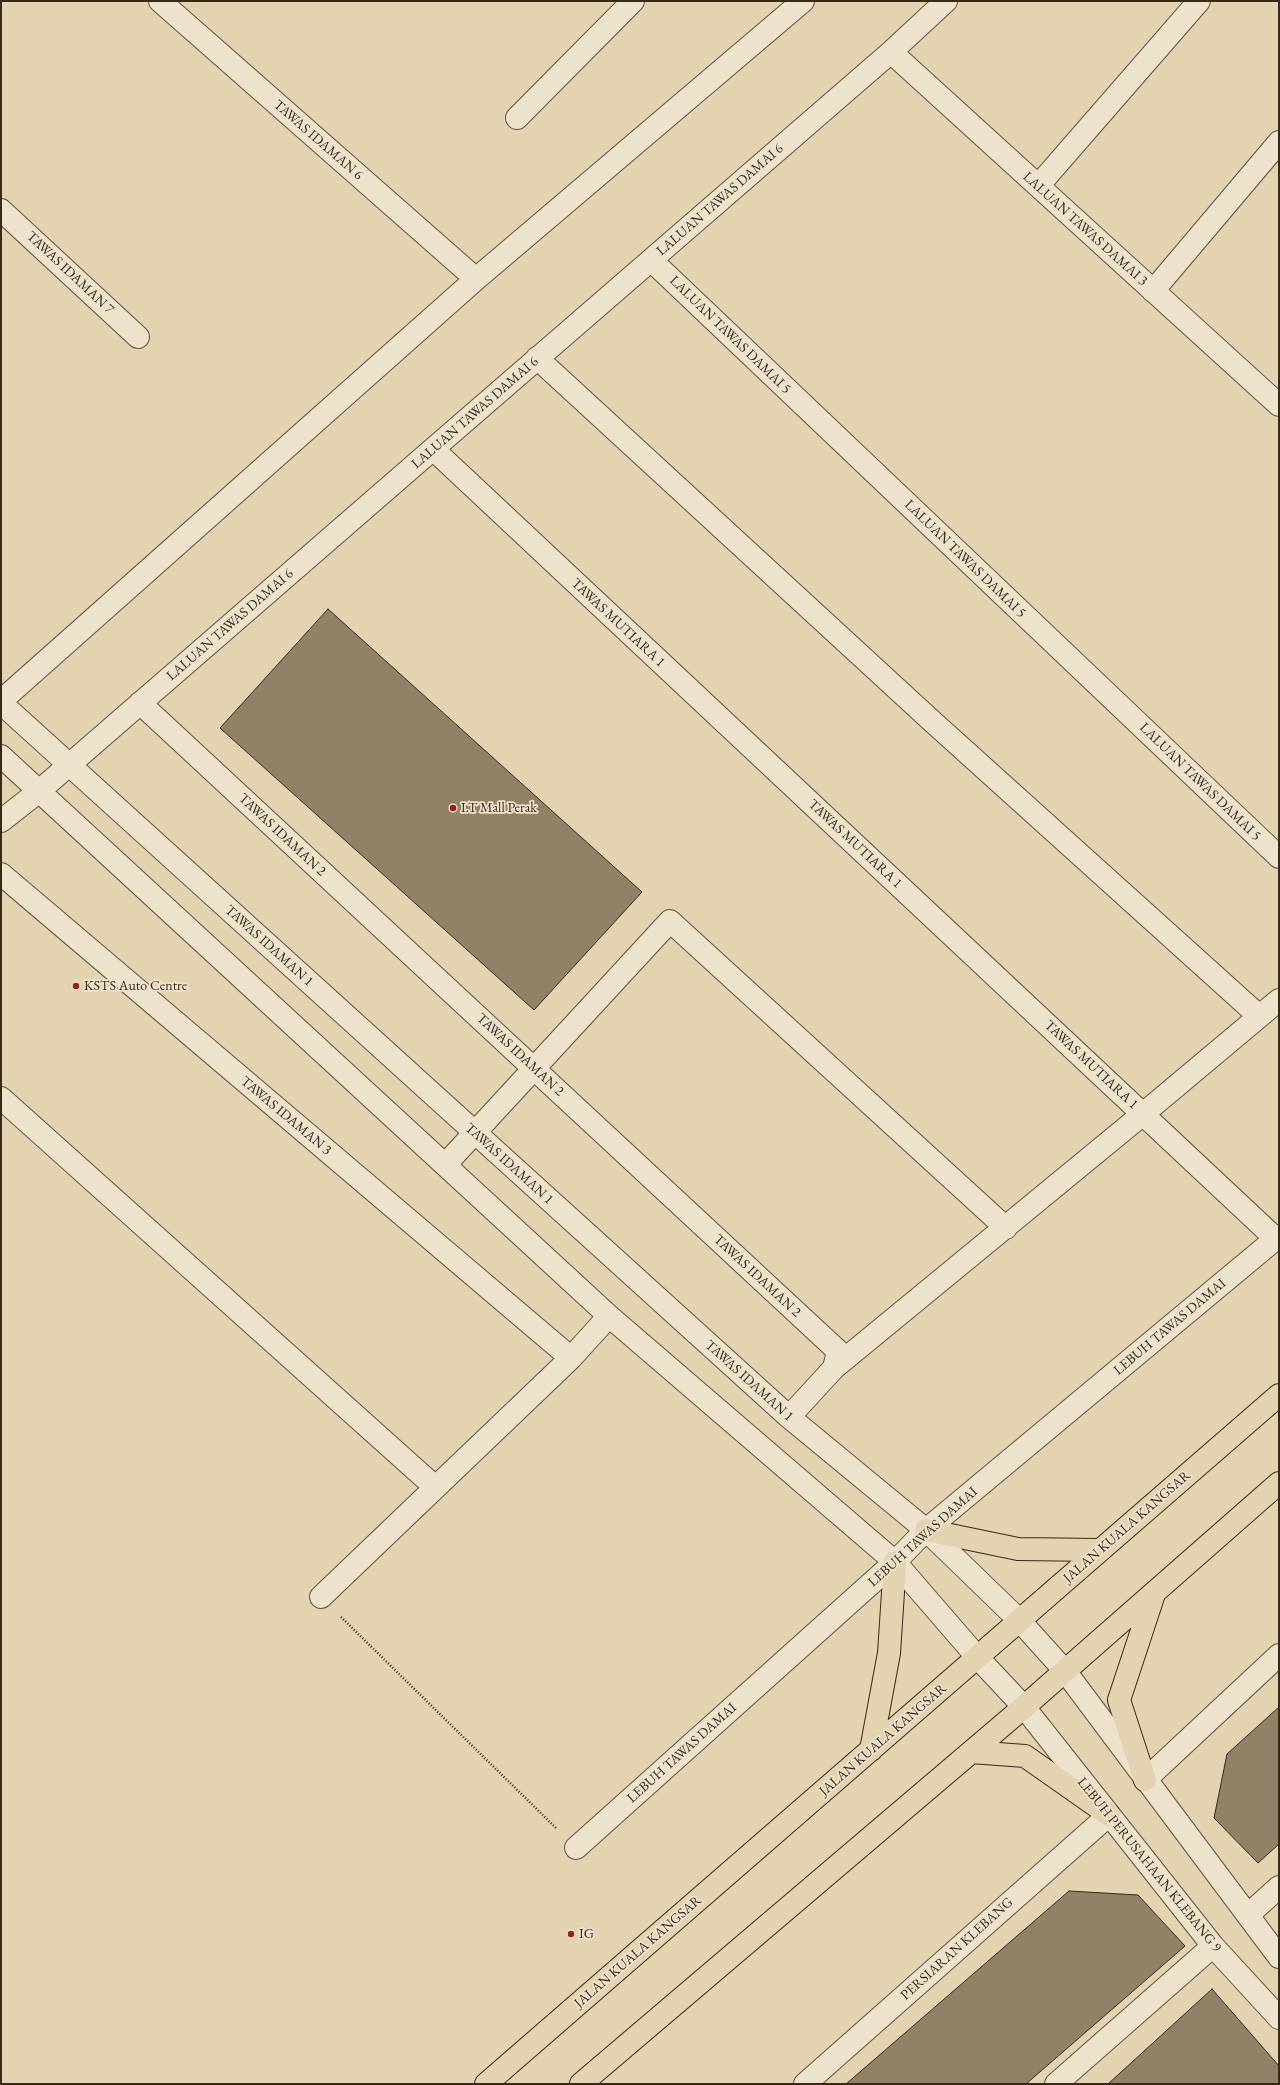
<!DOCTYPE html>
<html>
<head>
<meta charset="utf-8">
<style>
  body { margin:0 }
  #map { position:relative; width:1280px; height:2085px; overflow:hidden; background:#e3d3b0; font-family:"EB Garamond",serif }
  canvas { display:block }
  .frame { position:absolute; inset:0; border:2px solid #372917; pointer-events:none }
</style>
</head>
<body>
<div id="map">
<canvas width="1280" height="2085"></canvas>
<div class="frame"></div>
</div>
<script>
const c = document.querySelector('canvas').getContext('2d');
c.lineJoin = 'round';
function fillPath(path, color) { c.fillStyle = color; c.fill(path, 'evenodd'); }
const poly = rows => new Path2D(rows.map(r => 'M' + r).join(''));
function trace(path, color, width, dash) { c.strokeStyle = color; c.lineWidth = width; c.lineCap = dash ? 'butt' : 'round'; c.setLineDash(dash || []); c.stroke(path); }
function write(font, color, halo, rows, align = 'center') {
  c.font = font + ' "EB Garamond",serif'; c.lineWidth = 3.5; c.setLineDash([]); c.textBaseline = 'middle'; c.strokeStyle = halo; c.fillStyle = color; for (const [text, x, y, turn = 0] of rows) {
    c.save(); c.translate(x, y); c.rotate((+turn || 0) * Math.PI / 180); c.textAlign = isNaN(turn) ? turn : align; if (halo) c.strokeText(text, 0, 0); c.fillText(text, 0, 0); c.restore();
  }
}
const building = poly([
  [328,609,642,892,534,1010,220,728,328,609],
  [1279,1707,1279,1844,1258,1863,1214,1818,1227,1754,1279,1707],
  [1069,1891,1138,1895,1185,1946,1026,2084,846,2084,1069,1891],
  [1212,1989,1279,2066,1279,2084,1108,2084,1212,1989]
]);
const path = poly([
  [341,1617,556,1828]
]);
const minor = poly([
  [160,1,476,279],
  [891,52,1279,405],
  [517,118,633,1],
  [1038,186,1199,1],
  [1,210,138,337],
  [651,260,1279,857],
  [1153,291,1279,142],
  [537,358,934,723,1259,1016],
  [433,449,1276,1239],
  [1,701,476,279,803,1],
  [1,703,789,1417,926,1530,1020,1621,1065,1671,1279,1957],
  [140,703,838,1351,834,1368,789,1417],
  [1,756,609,1316,895,1562,978,1658,1024,1707,1213,1946,1279,2018],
  [1,821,38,792,433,449,891,52,946,1],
  [1,874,571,1358],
  [1,1098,435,1487],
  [445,1165,670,921,1006,1228],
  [834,1368,1143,1114,1279,1000],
  [321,1597,571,1358,609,1316],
  [1145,1780,1279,1655],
  [576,1848,895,1562,926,1530,1279,1236],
  [1248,1915,1279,1887],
  [805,2084,1109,1815],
  [1056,2084,1213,1946]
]);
const highway = poly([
  [926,1530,1018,1549,1100,1550],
  [871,1750,889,1653,895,1562],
  [971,1752,1025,1756,1109,1815],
  [1145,1780,1119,1700,1154,1594],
  [486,2084,1279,1395],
  [581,2084,1024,1707,1279,1483]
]);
const markers = [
  [453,808,4,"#8f2418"],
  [76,986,4,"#8f2418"],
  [571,1934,4,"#8f2418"]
];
const streetNames = [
  ["TAWAS IDAMAN 6",318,140,41],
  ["LALUAN TAWAS DAMAI 6",720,200,-41],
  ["LALUAN TAWAS DAMAI 3",1085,229,42],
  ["TAWAS IDAMAN 7",70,273,43],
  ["LALUAN TAWAS DAMAI 5",730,335,44],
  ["LALUAN TAWAS DAMAI 6",475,413,-41],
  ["LALUAN TAWAS DAMAI 5",965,559,44],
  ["TAWAS MUTIARA 1",618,623,43],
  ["LALUAN TAWAS DAMAI 6",230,625,-41],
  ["LALUAN TAWAS DAMAI 5",1200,782,44],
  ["TAWAS IDAMAN 2",282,835,43],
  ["TAWAS MUTIARA 1",855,844,43],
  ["TAWAS IDAMAN 1",269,946,42],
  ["TAWAS IDAMAN 2",520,1055,43],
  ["TAWAS MUTIARA 1",1091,1065,43],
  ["TAWAS IDAMAN 3",286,1116,40],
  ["TAWAS IDAMAN 1",509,1164,42],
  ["TAWAS IDAMAN 2",757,1276,43],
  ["LEBUH TAWAS DAMAI",1170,1327,-40],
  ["TAWAS IDAMAN 1",749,1381,42],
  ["JALAN KUALA KANGSAR",1127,1527,-41],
  ["LEBUH TAWAS DAMAI",923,1537,-42],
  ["JALAN KUALA KANGSAR",883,1740,-41],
  ["LEBUH TAWAS DAMAI",682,1753,-42],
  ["LEBUH PERUSAHAAN KLEBANG 9",1149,1865,51],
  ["PERSIARAN KLEBANG",957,1949,-42],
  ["JALAN KUALA KANGSAR",638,1952,-41]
];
const poiNames = [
  ["I.T Mall Perak",461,808],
  ["KSTS Auto Centre",84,986],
  ["IG",579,1934]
];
fillPath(building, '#908167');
trace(building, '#372917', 1);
trace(minor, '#62543d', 24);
trace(highway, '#372917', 24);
trace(path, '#372917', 2.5, [1, 2]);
trace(minor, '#ede2cc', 22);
trace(highway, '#e3d3b0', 22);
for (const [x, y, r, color] of markers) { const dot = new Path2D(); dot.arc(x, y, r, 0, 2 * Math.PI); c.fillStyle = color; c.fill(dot); trace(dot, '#ede2cc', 1.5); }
write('14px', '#372917', '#ede2cc', streetNames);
write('14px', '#372917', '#ede2cc', poiNames, 'left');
</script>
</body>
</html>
